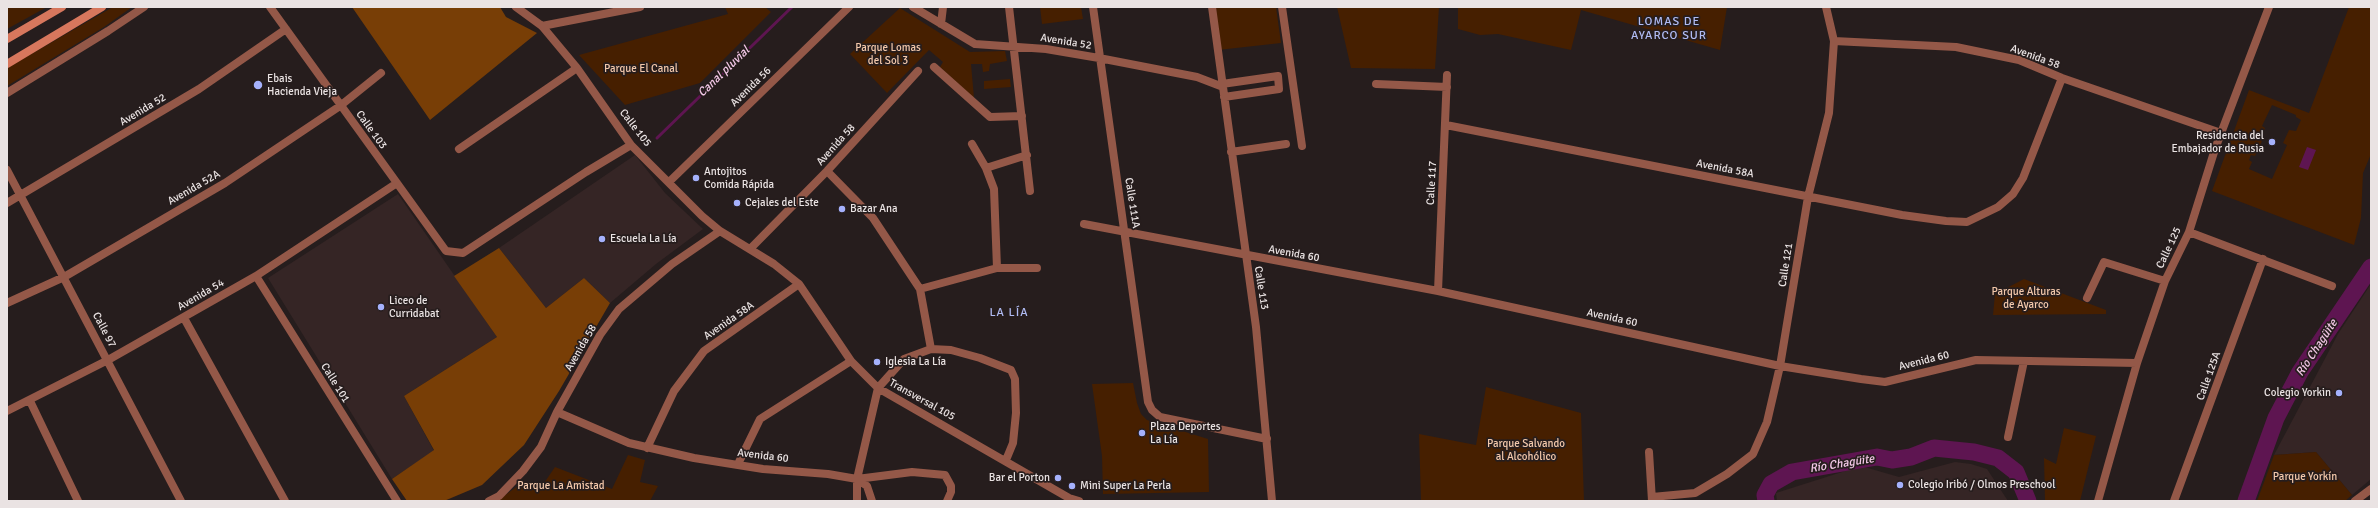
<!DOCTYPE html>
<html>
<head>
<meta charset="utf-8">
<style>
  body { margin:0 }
  #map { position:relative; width:2378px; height:508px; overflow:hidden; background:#261d1d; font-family:Signika,sans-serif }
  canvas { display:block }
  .frame { position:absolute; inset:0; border:8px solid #eae3e3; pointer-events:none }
</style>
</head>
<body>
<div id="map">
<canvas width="2378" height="508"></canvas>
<div class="frame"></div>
</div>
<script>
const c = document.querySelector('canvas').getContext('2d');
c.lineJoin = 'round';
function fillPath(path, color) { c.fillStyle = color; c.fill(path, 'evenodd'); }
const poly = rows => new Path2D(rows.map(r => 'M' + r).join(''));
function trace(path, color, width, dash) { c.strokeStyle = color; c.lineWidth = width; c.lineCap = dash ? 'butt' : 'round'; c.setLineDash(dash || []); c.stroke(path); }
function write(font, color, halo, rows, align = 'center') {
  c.font = font + ' Signika,sans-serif'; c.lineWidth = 3.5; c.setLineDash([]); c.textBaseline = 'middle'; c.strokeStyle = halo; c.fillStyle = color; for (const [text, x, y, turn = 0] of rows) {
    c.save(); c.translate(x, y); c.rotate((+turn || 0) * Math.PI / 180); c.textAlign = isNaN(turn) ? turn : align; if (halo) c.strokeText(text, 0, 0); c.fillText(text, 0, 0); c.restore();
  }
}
const built = poly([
  [635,155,665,193,703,229,656,264,610,303,584,278,546,308,499,248],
  [398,194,497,337,404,396,434,451,392,479,268,278],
  [2371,284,2371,479,2352,495,2316,452,2274,455,2338,334],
  [1955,462,1971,464,1987,469,2008,501,1777,501,1776,493,1861,466,1899,477]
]);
const green = poly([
  [10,7,47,7,7,29,7,9],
  [113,7,132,7,104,27,7,86,7,68],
  [725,7,765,7,771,12,700,83,625,105,579,55,728,14],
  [1040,7,1081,7,1083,19,1042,24],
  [1216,7,1276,7,1281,43,1218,50],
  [1337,7,1439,7,1435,69,1351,68],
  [1458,7,1727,7,1720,50,1581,10,1571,50,1498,34,1480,35,1458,29],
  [2349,7,2371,7,2371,154,2363,173,2361,218,2354,245,2212,191,2249,90,2309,113],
  [2272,105,2296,115,2296,117,2301,120,2296,131,2289,130,2283,143,2287,145,2272,179,2249,169,2252,162,2249,160,2251,155,2255,156,2262,141,2253,137,2255,133,2262,136,2265,128,2262,126],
  [900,8,970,52,1005,51,1007,61,990,64,989,71,983,72,982,64,971,64,974,98,940,67,943,62,929,50,887,93,850,54],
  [1010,79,1011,87,984,89,984,81],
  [2024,279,2106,310,2106,314,1993,315,1995,294],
  [1133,383,1137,403,1141,414,1147,420,1208,439,1209,492,1103,494,1102,456,1092,384],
  [1486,387,1581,413,1584,501,1421,501,1419,434,1476,445],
  [2064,428,2096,436,2080,501,2045,501,2044,458,2056,464],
  [2316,452,2352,495,2345,501,2257,501,2274,455],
  [628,455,645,460,640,482,658,486,650,501,497,501,522,483,538,492,555,467,612,489]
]);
const forest = poly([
  [352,7,500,7,506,17,537,33,430,120],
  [499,248,546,308,584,278,610,303,559,391,524,445,482,485,444,501,407,501,392,479,434,450,404,396,497,337,454,276]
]);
const water = poly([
  [2307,147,2316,150,2308,170,2299,167]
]);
const stream = poly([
  [657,138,792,7]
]);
const river = poly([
  [1766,501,1765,495,1771,484,1792,472,1877,457,1892,460,1911,457,1934,448,1974,452,1998,458,2016,472,2028,501],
  [2246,501,2276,418,2300,372,2371,267]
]);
const street = poly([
  [270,7,446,251,463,253,586,172,631,145],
  [516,7,542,26,577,68,631,145,702,216,720,231,774,264,799,284,851,361,878,388,1069,498,1079,501],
  [913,7,975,44,1046,49,1099,58,1197,77,1223,87],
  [1009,7,1030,191],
  [1093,7,1148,402,1152,410,1160,417,1267,439],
  [1212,7,1256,327,1272,501],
  [1282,7,1302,146],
  [941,24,943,7],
  [542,26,640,7],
  [1834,41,1956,47,2019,60,2062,78,2221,133],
  [934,67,990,117,1022,116],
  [1222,84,1278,76,1279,89,1224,97],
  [1376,84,1447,87],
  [7,93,108,31,144,7],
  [1446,125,1902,215,1946,221,1967,222,1998,207,2013,194,2023,178,2062,78],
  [972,144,986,168,994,189,997,268],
  [459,149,577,68],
  [1231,152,1286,144],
  [986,168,1027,155],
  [7,170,181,501],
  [827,171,873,218,920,289,931,349],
  [669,182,849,7],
  [7,203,199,89,286,29],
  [1084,224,1438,291,1780,366,1861,379,1885,382,1976,360,2137,363],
  [2189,232,2332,286],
  [751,248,827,171,918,71],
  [256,276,397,501],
  [920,289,997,268,1037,268],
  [1438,291,1447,75],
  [2087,298,2104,262,2165,281],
  [7,303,64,277,225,183,340,106,381,73],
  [184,318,285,501],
  [30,401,78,501],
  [7,411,108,360,256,276,397,183],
  [557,412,629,443,694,458,763,469,828,474,857,479,912,472,945,475,951,486,951,492,947,501],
  [2008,437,2024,361],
  [647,448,674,391,704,351,799,284],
  [1649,452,1652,501],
  [738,464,760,419,851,361],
  [857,479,867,486,872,501],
  [1652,497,1695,493,1727,474,1753,454,1767,422,1780,366,1808,197,1829,113,1834,41,1826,7],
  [489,501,499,496,523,471,541,447,557,412,600,335,619,309,672,264,720,231],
  [857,501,857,479,878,388,904,359,931,349,951,350,980,358,1011,370,1015,379,1016,413,1013,443,1006,460],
  [2098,501,2137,363,2165,281,2189,232,2215,149,2269,7],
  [2174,501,2263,259],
  [2355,501,2371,489]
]);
const secondary = poly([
  [7,39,62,7],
  [7,64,102,7]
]);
const markers = [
  [258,85,5,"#a5b1fc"],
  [2272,142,4,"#a5b1fc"],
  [696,178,4,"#a5b1fc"],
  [737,203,4,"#a5b1fc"],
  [842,209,4,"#a5b1fc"],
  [602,239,4,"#a5b1fc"],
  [381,307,4,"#a5b1fc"],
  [877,362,4,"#a5b1fc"],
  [2339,393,4,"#a5b1fc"],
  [1142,433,4,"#a5b1fc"],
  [1058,478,4,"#a5b1fc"],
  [1900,485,4,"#a5b1fc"],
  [1072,486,4,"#a5b1fc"]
];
const streetNames = [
  ["Avenida 52",1066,42,9],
  ["Avenida 58",2035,57,20],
  ["Avenida 56",751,87,-44],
  ["Avenida 52",143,110,-31],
  ["Calle 105",635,128,52],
  ["Calle 103",371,130,54],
  ["Avenida 58",836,145,-48],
  ["Avenida 58A",1725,169,11],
  ["Calle 117",1432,183,-87],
  ["Avenida 52A",194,188,-30],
  ["Calle 111A",1132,203,81],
  ["Calle 125",2169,248,-65],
  ["Avenida 60",1294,254,10],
  ["Calle 121",1786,265,-81],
  ["Calle 113",1261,288,81],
  ["Avenida 54",201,295,-30],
  ["Avenida 60",1612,318,12],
  ["Avenida 58A",729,321,-35],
  ["Calle 97",104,330,62],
  ["Avenida 58",581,348,-60],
  ["Avenida 60",1924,361,-14],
  ["Calle 125A",2209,376,-70],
  ["Calle 101",335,383,58],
  ["Transversal 105",922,400,29],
  ["Avenida 60",763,456,7]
];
const parkNames = [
  ["Parque Lomas",888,48],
  ["del Sol 3",888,61],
  ["Parque El Canal",641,69],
  ["Parque Alturas",2026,292],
  ["de Ayarco",2026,305],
  ["Parque Salvando",1526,444],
  ["al Alcohólico",1526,457],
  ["Parque Yorkín",2305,477],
  ["Parque La Amistad",561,486]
];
const poiNames = [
  ["Ebais",267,79],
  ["Hacienda Vieja",267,92],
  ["Residencia del",2264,136,"right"],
  ["Embajador de Rusia",2264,149,"right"],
  ["Antojitos",704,172],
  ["Comida Rápida",704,185],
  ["Cejales del Este",745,203],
  ["Bazar Ana",850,209],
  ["Escuela La Lía",610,239],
  ["Liceo de",389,301],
  ["Curridabat",389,314],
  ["Iglesia La Lía",885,362],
  ["Colegio Yorkin",2331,393,"right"],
  ["Plaza Deportes",1150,427],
  ["La Lía",1150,440],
  ["Bar el Porton",1050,478,"right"],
  ["Colegio Iribó / Olmos Preschool",1908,485],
  ["Mini Super La Perla",1080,486]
];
const neighbourhoodNames = [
  ["LOMAS DE",1669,22],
  ["AYARCO SUR",1669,36],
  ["LA LÍA",1009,313]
];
const waterNames = [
  ["Canal pluvial",724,72,-44],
  ["Río Chagüite",2317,348,-57],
  ["Río Chagüite",1842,464,-9]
];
fillPath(built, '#352525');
fillPath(green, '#461f00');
fillPath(forest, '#783e06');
fillPath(water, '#5e1551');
trace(stream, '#5e1551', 3);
trace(river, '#5e1551', 17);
trace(street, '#945848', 8);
trace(secondary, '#d7775d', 8);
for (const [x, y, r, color] of markers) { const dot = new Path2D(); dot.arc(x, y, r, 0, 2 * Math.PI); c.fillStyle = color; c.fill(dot); trace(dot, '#261d1d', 1.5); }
write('11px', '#eae3e3', '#261d1d', streetNames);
write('11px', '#f3c8ab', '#261d1d', parkNames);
write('11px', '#eae3e3', '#261d1d', poiNames, 'left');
c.letterSpacing = '1px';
write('12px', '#b0bbf3', '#261d1d', neighbourhoodNames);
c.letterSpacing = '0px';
write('italic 12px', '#f3c8e7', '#261d1d', waterNames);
</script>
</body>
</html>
